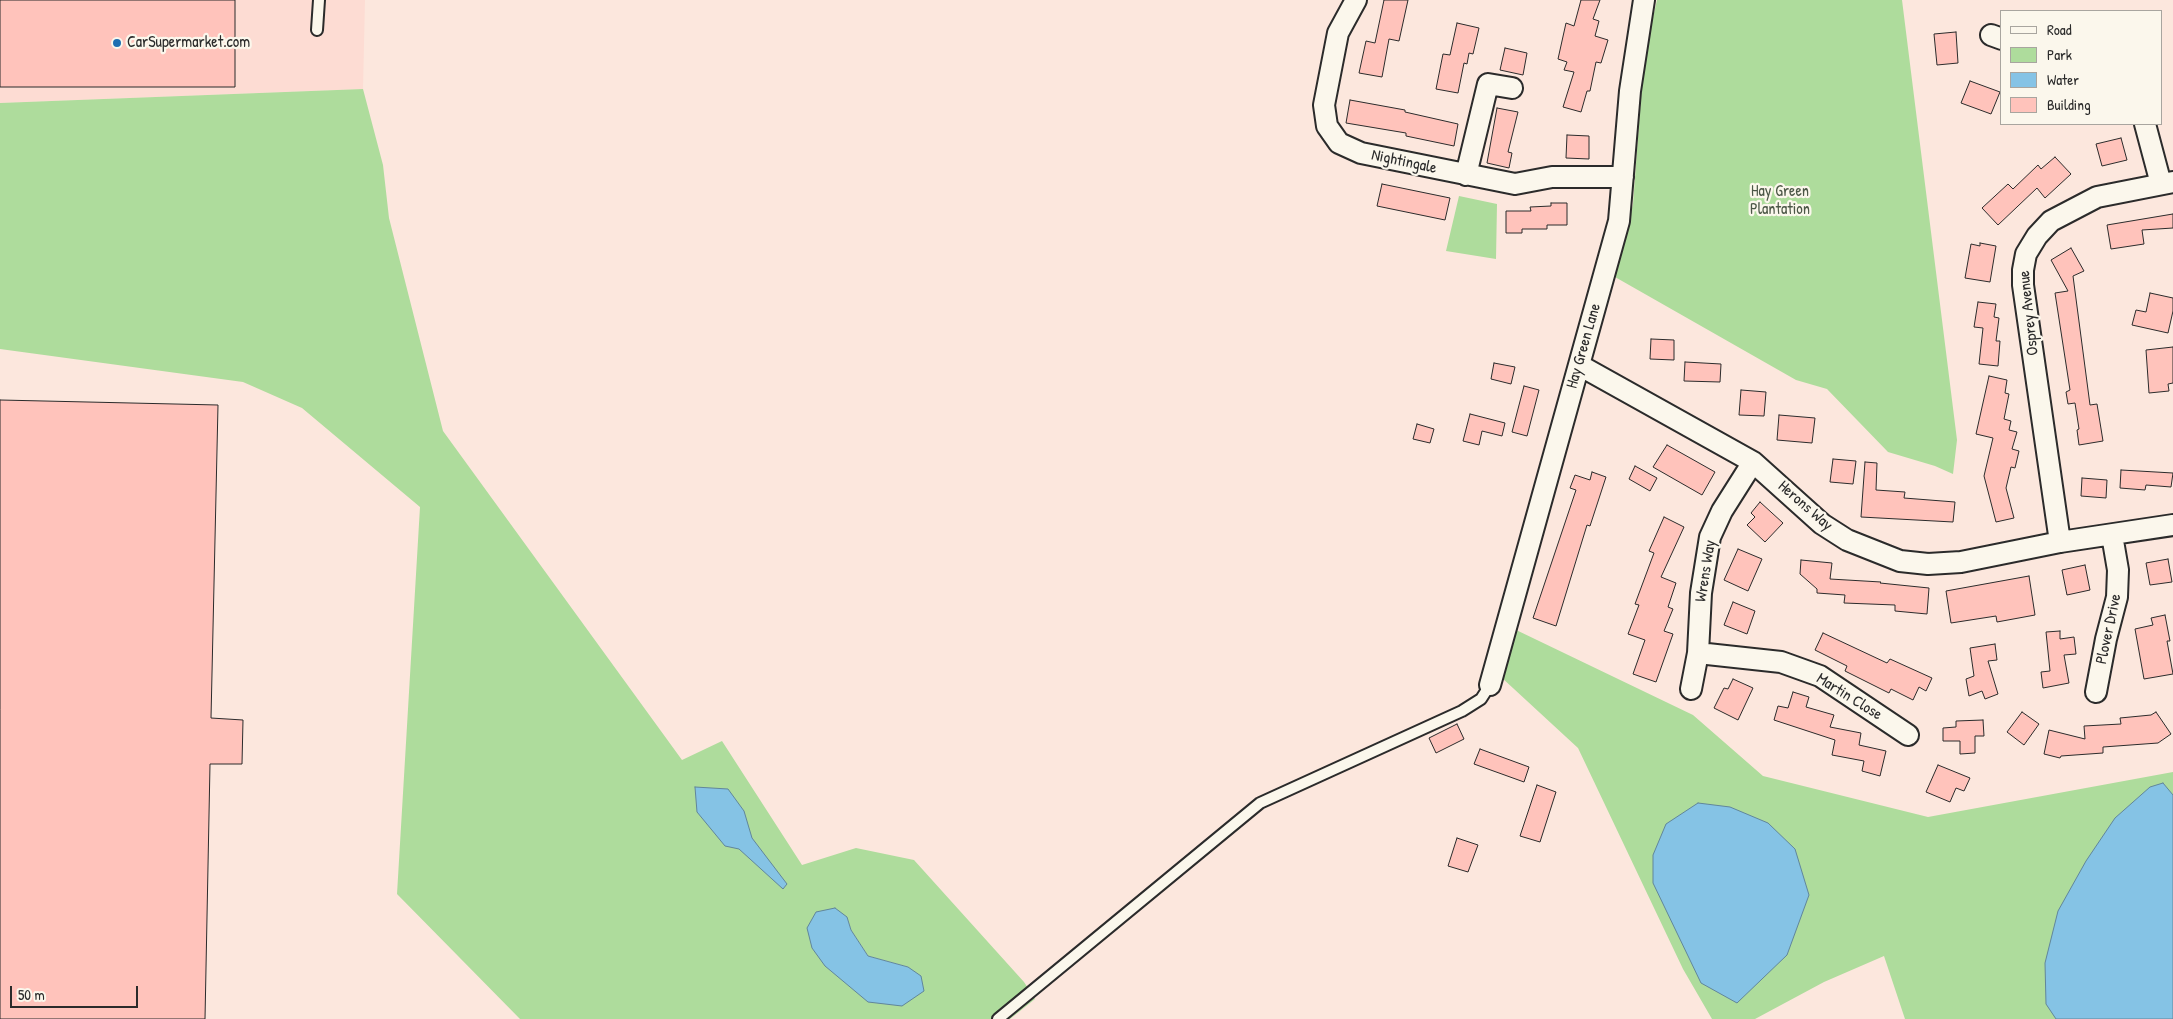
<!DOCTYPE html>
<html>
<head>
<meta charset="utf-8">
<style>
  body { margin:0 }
  #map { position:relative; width:2173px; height:1019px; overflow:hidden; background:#fce7dd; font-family:"Patrick Hand",sans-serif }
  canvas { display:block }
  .legend { position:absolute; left:2000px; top:10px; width:162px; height:115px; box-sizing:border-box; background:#fbf7ec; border:1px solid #a8a59f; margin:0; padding:6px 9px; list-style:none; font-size:15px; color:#2b2b2b }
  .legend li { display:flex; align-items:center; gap:10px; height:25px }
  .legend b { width:25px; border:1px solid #a8a59f }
  .scale { position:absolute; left:10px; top:986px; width:128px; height:22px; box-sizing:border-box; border:2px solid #2b2b2b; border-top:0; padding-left:6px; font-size:15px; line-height:18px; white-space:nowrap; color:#2b2b2b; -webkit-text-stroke:4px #fbf7ec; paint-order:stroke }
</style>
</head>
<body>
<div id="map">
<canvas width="2173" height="1019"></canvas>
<ul class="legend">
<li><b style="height:6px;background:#fbf7ec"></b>Road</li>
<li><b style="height:14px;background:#aedc9c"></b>Park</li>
<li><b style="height:14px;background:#85c3e5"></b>Water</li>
<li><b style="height:14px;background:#ffc3bb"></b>Building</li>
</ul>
<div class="scale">50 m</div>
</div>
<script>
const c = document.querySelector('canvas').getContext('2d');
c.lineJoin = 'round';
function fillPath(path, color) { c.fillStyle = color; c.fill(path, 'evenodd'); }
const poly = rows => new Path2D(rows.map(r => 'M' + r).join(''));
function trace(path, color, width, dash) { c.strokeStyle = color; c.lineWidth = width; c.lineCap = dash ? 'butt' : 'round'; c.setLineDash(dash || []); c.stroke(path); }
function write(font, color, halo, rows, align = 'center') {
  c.font = font + ' "Patrick Hand",sans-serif'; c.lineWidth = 4.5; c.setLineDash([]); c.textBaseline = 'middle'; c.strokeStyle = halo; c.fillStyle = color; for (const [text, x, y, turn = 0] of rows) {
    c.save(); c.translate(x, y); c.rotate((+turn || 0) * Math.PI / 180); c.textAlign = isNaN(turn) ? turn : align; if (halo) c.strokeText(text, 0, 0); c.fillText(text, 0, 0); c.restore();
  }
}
const built = poly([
  [0,0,365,0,363,89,0,103]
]);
const green = poly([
  [1657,0,1902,0,1957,440,1953,474,1935,466,1888,452,1827,389,1796,380,1615,277,1633,204,1644,56],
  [363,89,383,165,389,218,443,431,682,760,722,741,802,865,856,848,914,860,1024,982,1035,999,1010,1019,520,1019,397,894,420,507,302,408,243,382,0,349,0,103],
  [847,917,851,930,868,956,908,967,868,1002],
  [1459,196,1497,204,1496,259,1446,251],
  [1512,628,1693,715,1763,776,1928,817,2173,772,2173,1019,1905,1019,1884,956,1824,982,1755,1019,1712,1019,1683,969,1578,748,1501,677]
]);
const water = poly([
  [2163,783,2173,795,2173,1019,2056,1019,2046,1004,2045,963,2058,911,2086,861,2115,818,2150,787,2163,783],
  [695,787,728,789,744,811,752,838,787,884,783,889,739,849,725,846,697,812,695,787],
  [1698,803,1730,807,1768,823,1795,849,1809,895,1787,955,1737,1003,1701,983,1653,883,1653,855,1666,824,1698,803],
  [835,908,847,917,851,930,868,956,908,967,921,976,924,991,902,1006,868,1002,825,966,812,948,807,928,816,912,835,908]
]);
const building = poly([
  [0,0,235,0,235,87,0,87,0,0],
  [1384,0,1408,0,1399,41,1389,39,1382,77,1359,73,1366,41,1375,43,1384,0],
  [1581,0,1600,0,1593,19,1599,21,1595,36,1608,40,1601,63,1596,62,1590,91,1587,91,1581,112,1563,107,1574,72,1564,70,1567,62,1558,59,1566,23,1574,26,1581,0],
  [1457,23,1479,28,1473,54,1469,53,1467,64,1464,63,1458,93,1436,89,1443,54,1450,55,1457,23],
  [1956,32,1958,63,1937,65,1934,34,1956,32],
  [1505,48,1527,53,1523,75,1500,70,1505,48],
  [1970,81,2000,92,1991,114,1961,103,1970,81],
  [1350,100,1405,110,1405,112,1458,124,1454,146,1406,136,1406,133,1346,123,1350,100],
  [1497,108,1518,112,1508,152,1512,153,1509,168,1487,163,1497,108],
  [1567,135,1589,136,1589,159,1566,158,1567,135],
  [2121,138,2127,160,2102,166,2096,144,2121,138],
  [2055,157,2071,174,2045,198,2037,188,1998,225,1982,208,2008,184,2013,189,2038,165,2041,169,2055,157],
  [1382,184,1450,198,1445,220,1377,206,1382,184],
  [1551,203,1567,203,1567,225,1547,225,1547,229,1522,229,1522,233,1506,233,1506,211,1531,211,1530,207,1551,206,1551,203],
  [2173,214,2173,228,2142,230,2144,244,2111,249,2107,225,2173,214],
  [1980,243,1996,246,1990,282,1965,278,1971,244,1980,246,1980,243],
  [2071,248,2084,271,2073,276,2090,405,2097,404,2103,441,2079,445,2077,430,2079,429,2075,403,2068,404,2066,392,2070,390,2055,293,2068,291,2051,260,2071,248],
  [2150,293,2173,298,2173,311,2168,333,2132,325,2136,310,2146,312,2150,293],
  [1978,302,1996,304,1994,317,1999,318,1996,341,2000,341,1998,366,1979,364,1983,328,1974,327,1978,302],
  [1651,339,1674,340,1674,360,1650,359,1651,339],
  [2173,347,2173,383,2168,384,2169,391,2149,393,2146,350,2173,347],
  [1685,362,1721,364,1720,382,1684,381,1685,362],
  [1494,363,1515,367,1511,384,1491,379,1494,363],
  [1989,376,2007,380,2005,393,2009,394,2004,419,2011,421,2009,430,2017,432,2012,449,2019,451,2015,468,2011,467,2006,488,2014,518,1996,522,1984,476,1993,438,1976,434,1989,376],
  [1524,386,1539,390,1527,436,1512,432,1524,386],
  [1741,390,1766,392,1764,416,1739,415,1741,390],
  [0,400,218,405,211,718,243,720,242,764,210,764,205,1019,0,1019,0,400],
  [1470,414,1505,423,1502,436,1482,431,1479,445,1463,441,1470,414],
  [1779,415,1815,418,1812,443,1777,440,1779,415],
  [1417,424,1434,429,1430,443,1413,439,1417,424],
  [1667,445,1715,472,1702,495,1653,467,1667,445],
  [1833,459,1856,461,1853,484,1830,482,1833,459],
  [1865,462,1877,463,1876,490,1905,492,1904,498,1955,502,1953,522,1861,517,1865,462],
  [1635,466,1657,478,1650,491,1629,479,1635,466],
  [2121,470,2173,473,2171,487,2146,485,2145,490,2120,488,2121,470],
  [1592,472,1606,477,1590,526,1587,525,1556,626,1533,618,1576,490,1570,488,1575,475,1590,480,1592,472],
  [2082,478,2107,480,2106,498,2081,496,2082,478],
  [1760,502,1783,523,1765,542,1747,525,1755,517,1751,513,1760,502],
  [1664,517,1684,527,1661,577,1676,583,1668,607,1673,609,1664,631,1673,634,1656,682,1633,674,1645,640,1628,634,1639,605,1635,604,1654,553,1649,551,1664,517],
  [1738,549,1762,559,1748,591,1724,580,1738,549],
  [2168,559,2172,582,2150,585,2146,563,2168,559],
  [1801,560,1832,563,1830,579,1881,582,1880,583,1929,588,1927,614,1895,611,1895,605,1844,603,1845,595,1817,593,1817,589,1800,574,1801,560],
  [2085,565,2090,590,2067,595,2062,570,2085,565],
  [2029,576,2035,615,1997,622,1996,616,1951,623,1946,591,2029,576],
  [1733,602,1755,611,1747,634,1724,625,1733,602],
  [2165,615,2170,641,2167,641,2173,674,2144,679,2135,629,2153,625,2151,618,2165,615],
  [2060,631,2060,639,2074,637,2076,654,2064,655,2069,683,2043,688,2041,672,2050,671,2046,632,2060,631],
  [1823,633,1887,663,1890,659,1932,678,1926,691,1919,687,1913,700,1891,689,1889,693,1845,671,1847,666,1815,650,1823,633],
  [1995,644,1997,660,1988,661,1998,694,1985,699,1982,691,1969,696,1966,679,1974,676,1970,648,1995,644],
  [1733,679,1753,688,1738,720,1714,708,1724,688,1728,689,1733,679],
  [1793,692,1809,697,1806,707,1834,715,1830,727,1861,733,1859,745,1886,751,1880,776,1862,771,1864,761,1832,755,1835,740,1774,720,1778,706,1788,708,1793,692],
  [2022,712,2039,724,2024,745,2007,732,2022,712],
  [2156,712,2171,734,2158,743,2103,747,2103,753,2061,756,2060,758,2044,754,2049,730,2085,739,2084,726,2121,724,2120,718,2151,715,2156,712],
  [1983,720,1984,736,1975,736,1975,753,1960,754,1960,741,1943,741,1943,728,1956,727,1956,721,1983,720],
  [1457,724,1464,739,1436,753,1429,738,1457,724],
  [1480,749,1529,767,1524,782,1474,764,1480,749],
  [1938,765,1970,778,1964,791,1956,788,1950,802,1926,792,1938,765],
  [1537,785,1556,792,1540,842,1520,836,1537,785],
  [1457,838,1478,845,1468,872,1448,866,1457,838]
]);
const service = poly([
  [317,30,319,0],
  [998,1019,1260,803,1462,711,1481,699,1490,685]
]);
const minor = poly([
  [1356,0,1338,33,1324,105,1327,126,1339,143,1361,153,1515,184,1552,177,1623,177],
  [1991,35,2002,39],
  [2145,124,2161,184],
  [1466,175,1488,84,1512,88],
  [1579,365,1753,462,1822,524,1847,540,1900,561,1928,564,1961,562,2060,542,2173,525],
  [2060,542,2023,285,2023,270,2026,254,2037,236,2051,221,2097,197,2173,182],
  [1698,653,1781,662,1820,676,1908,735],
  [1490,685,1619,221,1630,91,1644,0],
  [1691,689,1698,653,1701,593,1710,537,1722,511,1753,462],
  [2096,692,2106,639,2117,597,2118,570,2112,535]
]);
const markers = [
  [117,43,5,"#1f6fb2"]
];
const poiNames = [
  ["CarSupermarket.com",127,43]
];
const streetNames = [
  ["Nightingale",1404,162,12],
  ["Osprey Avenue",2029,313,-96],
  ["Hay Green Lane",1584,346,-74],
  ["Herons Way",1805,506,41],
  ["Wrens Way",1706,571,-81],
  ["Plover Drive",2109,629,-78],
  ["Martin Close",1849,697,32]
];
const parkNames = [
  ["Hay Green",1780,192],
  ["Plantation",1780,210]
];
fillPath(built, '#fddcd3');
fillPath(green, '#aedc9c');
fillPath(water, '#85c3e5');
trace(water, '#61869b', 1);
fillPath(building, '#ffc3bb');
trace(building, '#2b2b2b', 1);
trace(service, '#2b2b2b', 14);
trace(minor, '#2b2b2b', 24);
trace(service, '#fbf7ec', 10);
trace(minor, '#fbf7ec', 20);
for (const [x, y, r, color] of markers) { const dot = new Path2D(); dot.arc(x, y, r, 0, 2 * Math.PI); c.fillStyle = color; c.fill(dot); trace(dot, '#fbf7ec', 2); }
write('16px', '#2b2b2b', '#fbf7ec', poiNames, 'left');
write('16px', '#2b2b2b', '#fbf7ec', streetNames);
write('16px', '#4c5747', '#fbf7ec', parkNames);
</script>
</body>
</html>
